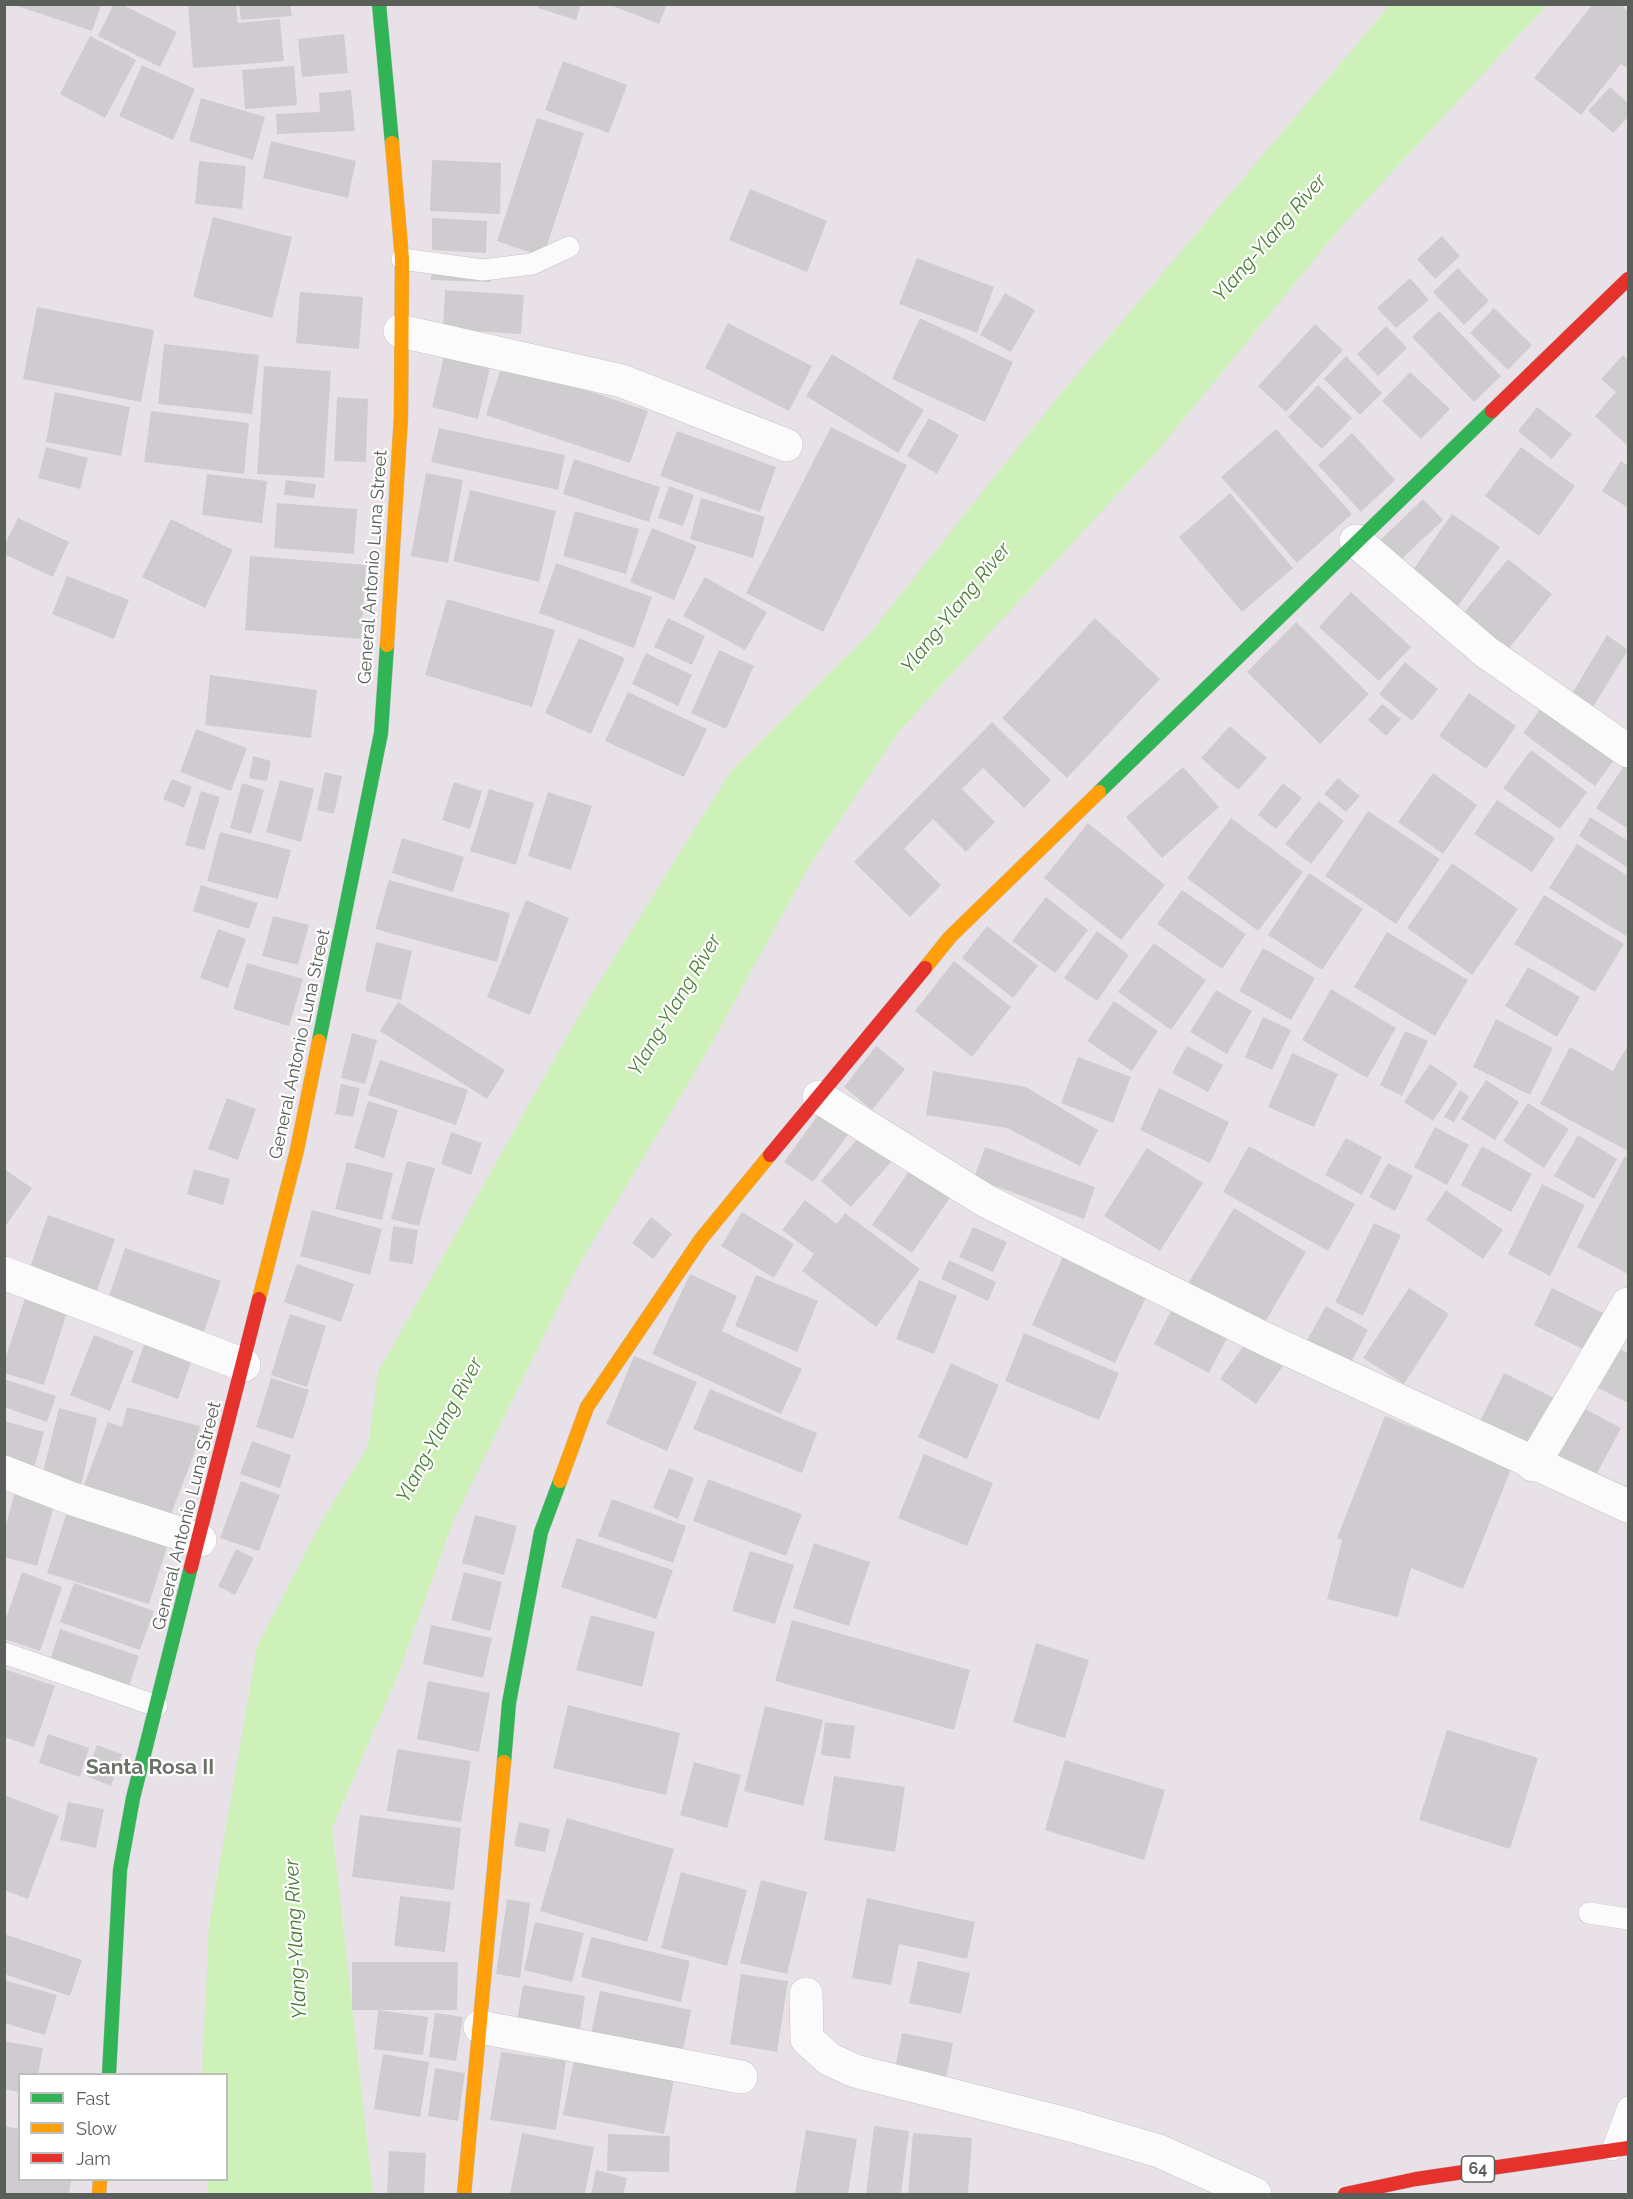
<!DOCTYPE html>
<html>
<head>
<meta charset="utf-8">
<style>
  body { margin:0 }
  #map { position:relative; width:1633px; height:2199px; overflow:hidden; background:#e8e2e8; font-family:Raleway,sans-serif }
  canvas { display:block }
  .frame { position:absolute; inset:0; border:6px solid #5a6059; pointer-events:none }
  .legend { position:absolute; left:18px; top:2073px; width:210px; height:108px; box-sizing:border-box; background:#fff; border:2px solid #bdbfbd; margin:0; padding:8px 10px; list-style:none; font-size:18px; color:#5a6059 }
  .legend li { display:flex; align-items:center; gap:12px; height:30px }
  .legend b { width:30px; border:2px solid #bdbfbd }
</style>
</head>
<body>
<div id="map">
<canvas width="1633" height="2199"></canvas>
<div class="frame"></div>
<ul class="legend">
<li><b style="height:8px;background:#30b455"></b>Fast</li>
<li><b style="height:8px;background:#ff9f0a"></b>Slow</li>
<li><b style="height:8px;background:#e5322d"></b>Jam</li>
</ul>
</div>
<script>
const c = document.querySelector('canvas').getContext('2d');
c.lineJoin = 'round';
function fillPath(path, color) { c.fillStyle = color; c.fill(path, 'evenodd'); }
const poly = rows => new Path2D(rows.map(r => 'M' + r).join(''));
function trace(path, color, width, dash) { c.strokeStyle = color; c.lineWidth = width; c.lineCap = dash ? 'butt' : 'round'; c.setLineDash(dash || []); c.stroke(path); }
function write(font, color, halo, rows, align = 'center') {
  c.font = font + ' Raleway,sans-serif'; c.lineWidth = 4.5; c.setLineDash([]); c.textBaseline = 'middle'; c.strokeStyle = halo; c.fillStyle = color; for (const [text, x, y, turn = 0] of rows) {
    c.save(); c.translate(x, y); c.rotate((+turn || 0) * Math.PI / 180); c.textAlign = isNaN(turn) ? turn : align; if (halo) c.strokeText(text, 0, 0); c.fillText(text, 0, 0); c.restore();
  }
}
const water = poly([
  [1390,5,1547,5,1341,227,1160,448,900,730,811,863,701,1062,578,1266,453,1522,397,1677,332,1828,373,2194,209,2194,207,2180,226,2180,226,2074,202,2074,209,1925,257,1647,320,1524,368,1446,378,1372,585,1005,730,772,869,634,1062,392]
]);
const building = poly([
  [114,4,121,4,177,32,160,67,98,36],
  [188,4,236,4,238,23,280,19,284,61,193,68],
  [239,4,290,4,292,16,241,20],
  [539,4,581,4,576,20,538,8],
  [608,4,667,4,659,24],
  [1593,4,1620,4,1628,11,1628,69,1621,64,1581,115,1534,78],
  [14,5,101,5,92,31],
  [344,34,348,73,302,77,298,39],
  [90,36,136,60,105,118,60,94],
  [563,61,627,85,609,133,545,110],
  [142,65,195,89,173,140,119,116],
  [294,66,297,105,245,109,242,70],
  [1610,87,1628,103,1628,117,1613,133,1588,111],
  [351,90,355,131,277,134,276,114,320,112,319,93],
  [201,98,265,117,253,160,189,141],
  [537,118,584,133,543,257,497,241],
  [271,141,356,161,348,198,263,178],
  [432,160,501,163,500,214,430,211],
  [199,161,246,166,242,209,195,204],
  [750,189,827,221,807,272,729,240],
  [213,217,292,237,272,318,193,297],
  [432,218,487,221,486,253,432,250],
  [1442,236,1460,256,1435,279,1417,259],
  [917,258,994,287,977,333,899,304],
  [432,259,491,262,491,282,431,280],
  [1458,268,1489,301,1464,325,1433,292],
  [1410,278,1429,300,1396,328,1377,308],
  [445,290,524,295,521,334,443,329],
  [300,292,363,297,359,349,296,343],
  [1005,293,1035,310,1011,352,980,335],
  [37,307,154,330,141,402,23,379],
  [1494,308,1532,345,1508,370,1470,333],
  [1439,311,1501,376,1474,402,1412,337],
  [920,318,1013,362,985,422,892,379],
  [728,323,812,366,789,411,705,368],
  [1315,324,1343,350,1286,412,1258,386],
  [1386,326,1407,348,1378,376,1357,354],
  [164,344,259,355,252,414,158,404],
  [446,348,492,359,478,419,432,407],
  [832,354,924,410,898,453,806,396],
  [1623,355,1628,360,1628,446,1595,416,1616,392,1601,379],
  [1346,356,1382,393,1360,415,1324,379],
  [503,362,648,411,630,463,486,415],
  [264,366,331,371,324,478,257,474],
  [1410,372,1450,409,1421,439,1382,401],
  [1318,385,1352,418,1322,449,1288,417],
  [55,392,130,407,121,456,46,442],
  [337,397,368,399,366,462,334,461],
  [1537,407,1572,434,1552,459,1518,431],
  [151,411,249,423,244,474,144,462],
  [929,418,959,435,937,474,907,456],
  [831,427,907,465,823,632,746,593],
  [439,428,565,455,558,490,431,462],
  [1276,429,1352,514,1297,563,1221,477],
  [677,431,776,467,760,512,660,476],
  [1352,433,1395,480,1361,512,1318,465],
  [46,447,88,458,80,489,38,478],
  [1521,447,1575,486,1539,536,1485,496],
  [574,459,660,487,649,522,563,494],
  [1621,461,1628,466,1628,508,1602,491],
  [426,473,463,480,448,563,411,556],
  [207,474,267,481,262,523,202,515],
  [286,480,316,484,314,498,284,495],
  [669,486,694,495,683,526,658,518],
  [470,490,556,511,539,582,453,561],
  [1230,493,1293,568,1242,612,1179,537],
  [701,498,765,517,753,558,690,539],
  [1423,499,1443,520,1391,569,1372,548],
  [277,503,357,509,354,554,274,548],
  [575,511,639,529,626,574,563,556],
  [1452,514,1500,547,1456,609,1408,577],
  [18,518,69,542,53,577,4,554,4,546],
  [171,519,233,550,205,608,142,577],
  [652,528,697,546,674,600,630,582],
  [250,556,366,565,361,639,245,630],
  [1508,559,1552,594,1507,651,1462,615],
  [556,563,652,597,634,648,539,613],
  [67,576,129,600,114,639,52,614],
  [705,577,767,612,745,650,683,616],
  [1351,592,1411,647,1379,681,1319,627],
  [447,599,555,630,532,707,425,675],
  [668,618,705,636,692,665,654,647],
  [1095,618,1160,679,1067,778,1002,718],
  [1296,622,1369,694,1320,744,1247,672],
  [1607,635,1628,650,1588,715,1567,702],
  [579,638,625,658,591,734,545,713],
  [719,650,754,666,726,729,691,713],
  [646,653,692,675,678,706,632,684],
  [1405,662,1438,689,1412,721,1379,694],
  [210,675,317,690,311,738,205,725],
  [628,692,707,729,684,777,605,741],
  [1469,693,1516,726,1486,769,1439,736],
  [1547,700,1619,753,1595,786,1523,733],
  [1382,704,1401,719,1386,736,1368,720],
  [992,722,1051,780,1024,808,983,768,962,789,995,822,966,852,933,819,904,849,941,885,910,917,854,862],
  [1230,726,1267,758,1238,790,1201,758],
  [196,729,247,748,231,791,180,772],
  [1531,750,1587,792,1560,829,1503,788],
  [253,756,271,761,267,781,249,778],
  [1627,761,1628,762,1628,829,1596,808],
  [1183,767,1219,807,1162,858,1126,817],
  [325,772,342,776,334,814,317,810],
  [1433,773,1477,805,1443,854,1398,822],
  [1338,778,1360,796,1346,812,1324,794],
  [172,779,192,787,184,808,163,799],
  [280,780,314,789,301,842,266,832],
  [454,782,482,791,470,829,442,820],
  [242,783,264,790,251,834,230,828],
  [1283,783,1302,798,1276,829,1258,815],
  [489,789,534,803,516,865,470,851],
  [201,791,220,797,204,850,185,845],
  [548,792,592,806,571,870,528,856],
  [1497,800,1555,838,1532,872,1474,834],
  [1319,801,1344,821,1311,864,1285,844],
  [1368,811,1440,859,1396,924,1325,876],
  [1590,817,1628,841,1628,868,1579,836],
  [1231,818,1303,872,1258,931,1187,878],
  [1088,823,1165,885,1121,940,1044,878],
  [220,832,291,850,278,899,207,881],
  [402,838,464,857,453,892,392,873],
  [1577,844,1628,876,1628,931,1626,936,1549,888],
  [1452,863,1518,909,1472,975,1407,928],
  [1309,873,1363,909,1322,970,1268,935],
  [389,880,510,913,497,962,375,929],
  [201,885,258,903,249,929,193,911],
  [1182,890,1246,934,1222,969,1157,924],
  [1544,895,1624,944,1595,992,1514,944],
  [1046,897,1088,930,1055,973,1012,941],
  [526,900,569,918,530,1015,487,997],
  [273,916,309,925,298,965,262,956],
  [987,926,1038,966,1013,998,962,958],
  [218,929,246,939,228,988,200,978],
  [1097,931,1129,955,1097,1001,1064,978],
  [1387,932,1468,980,1435,1036,1354,987],
  [376,942,412,951,401,1000,365,991],
  [1154,943,1206,980,1171,1030,1118,992],
  [1263,948,1315,978,1291,1020,1239,991],
  [954,961,1011,1007,972,1057,915,1011],
  [247,963,303,979,289,1026,233,1009],
  [1528,967,1580,997,1557,1037,1505,1006],
  [1331,989,1396,1028,1367,1078,1302,1040],
  [1216,990,1252,1011,1227,1054,1190,1032],
  [1114,1001,1158,1031,1132,1071,1087,1041],
  [398,1002,505,1070,487,1099,380,1031],
  [1263,1017,1291,1030,1272,1070,1245,1057],
  [1496,1019,1553,1048,1530,1095,1473,1067],
  [1405,1031,1428,1041,1402,1096,1380,1085],
  [352,1033,377,1040,365,1084,341,1078],
  [1628,1045,1628,1151,1540,1104,1570,1047,1613,1071],
  [876,1046,905,1069,872,1110,844,1087],
  [1187,1046,1223,1065,1208,1092,1172,1073],
  [1292,1053,1338,1074,1314,1127,1268,1107],
  [1078,1057,1131,1077,1113,1123,1061,1103],
  [380,1060,468,1090,456,1125,368,1095],
  [1430,1064,1458,1083,1433,1121,1404,1102],
  [933,1071,1026,1087,1098,1130,1080,1166,1007,1128,926,1115],
  [1486,1080,1519,1102,1495,1140,1461,1119],
  [341,1084,360,1088,353,1117,335,1114],
  [1159,1088,1229,1122,1210,1163,1140,1130],
  [1460,1090,1469,1096,1454,1122,1444,1117],
  [227,1098,256,1109,238,1160,208,1149],
  [368,1101,398,1110,384,1158,354,1148],
  [1528,1103,1569,1129,1544,1168,1503,1141],
  [821,1111,850,1132,813,1182,784,1162],
  [1435,1127,1469,1145,1447,1185,1414,1167],
  [451,1132,482,1143,471,1175,441,1164],
  [862,1134,892,1161,851,1207,821,1181],
  [1578,1135,1617,1159,1594,1199,1554,1176],
  [1346,1138,1382,1157,1362,1195,1325,1175],
  [1249,1146,1355,1204,1328,1251,1223,1192],
  [1482,1146,1532,1174,1511,1212,1461,1185],
  [985,1147,1095,1187,1084,1219,974,1178],
  [1147,1148,1203,1183,1160,1251,1104,1216],
  [1625,1156,1628,1158,1628,1274,1577,1247],
  [407,1161,435,1168,419,1226,391,1219],
  [916,1161,956,1189,912,1253,872,1225],
  [347,1162,393,1173,382,1220,335,1209],
  [1388,1163,1413,1176,1395,1211,1369,1197],
  [4,1169,32,1188,4,1228],
  [194,1169,230,1179,223,1205,187,1194],
  [1542,1184,1585,1205,1550,1276,1508,1254],
  [1446,1190,1503,1230,1483,1259,1426,1220],
  [805,1200,837,1224,845,1213,920,1269,876,1327,802,1271,814,1254,782,1230],
  [1234,1208,1306,1252,1261,1329,1187,1285],
  [312,1210,382,1229,370,1275,300,1256],
  [742,1212,794,1244,774,1278,721,1246],
  [48,1215,115,1239,93,1302,26,1279],
  [651,1217,672,1234,653,1259,632,1243],
  [1374,1223,1401,1235,1363,1316,1335,1302],
  [393,1226,418,1230,413,1264,389,1261],
  [973,1227,1007,1242,993,1272,959,1257],
  [125,1248,221,1281,202,1338,106,1305],
  [1066,1250,1150,1289,1115,1363,1032,1325],
  [949,1260,996,1282,988,1301,941,1279],
  [297,1264,354,1284,341,1322,284,1302],
  [690,1274,737,1296,722,1331,802,1369,781,1414,652,1354],
  [756,1275,818,1301,797,1352,735,1326],
  [919,1280,957,1296,934,1354,896,1339],
  [1409,1288,1449,1314,1404,1384,1363,1358],
  [1552,1288,1607,1315,1589,1352,1534,1325],
  [25,1298,67,1312,44,1385,4,1373,4,1363],
  [1175,1303,1230,1332,1209,1373,1154,1344],
  [1326,1306,1368,1330,1348,1368,1305,1344],
  [290,1314,326,1326,307,1387,271,1375],
  [1024,1333,1119,1373,1099,1420,1005,1381],
  [94,1335,134,1351,110,1411,70,1395],
  [146,1339,193,1356,178,1399,131,1382],
  [1247,1341,1283,1366,1256,1404,1220,1379],
  [1610,1344,1628,1353,1628,1403,1590,1384],
  [634,1356,697,1382,667,1451,606,1424],
  [951,1363,999,1385,967,1459,918,1437],
  [1504,1373,1554,1398,1526,1454,1476,1429],
  [271,1378,309,1390,293,1439,256,1427],
  [4,1379,56,1396,47,1422,4,1407],
  [710,1389,817,1433,802,1473,693,1429],
  [1574,1403,1621,1428,1596,1475,1549,1450],
  [127,1407,200,1426,194,1454,167,1525,81,1493,108,1422,122,1427],
  [59,1408,97,1418,81,1485,42,1476],
  [1385,1416,1512,1467,1463,1589,1411,1568,1398,1617,1327,1599,1342,1540,1337,1538],
  [4,1421,44,1432,34,1468,4,1459],
  [252,1441,291,1455,280,1488,240,1474],
  [924,1454,993,1483,967,1546,898,1518],
  [669,1468,694,1478,678,1519,653,1508],
  [708,1479,802,1514,786,1556,693,1521],
  [241,1481,280,1495,259,1551,220,1538],
  [15,1491,55,1502,37,1566,4,1557,4,1532],
  [612,1499,686,1526,673,1563,598,1536],
  [70,1503,171,1534,149,1604,47,1573],
  [475,1515,517,1526,504,1575,462,1563],
  [577,1538,673,1570,656,1619,561,1587],
  [814,1543,870,1562,849,1626,793,1608],
  [236,1549,254,1558,235,1595,218,1586],
  [750,1551,794,1565,775,1624,732,1611],
  [22,1572,62,1587,40,1651,4,1639,4,1624],
  [464,1572,502,1582,490,1631,451,1620],
  [74,1583,154,1611,140,1650,60,1622],
  [591,1615,655,1632,642,1687,576,1670],
  [792,1620,970,1670,954,1730,775,1681],
  [431,1625,492,1638,483,1678,423,1664],
  [60,1629,139,1656,127,1692,49,1664],
  [1036,1643,1089,1660,1065,1738,1013,1722],
  [4,1669,55,1686,34,1747,4,1737],
  [428,1681,490,1693,479,1752,417,1739],
  [568,1705,680,1733,666,1795,553,1768],
  [765,1706,823,1720,803,1806,744,1791],
  [825,1722,855,1726,850,1759,821,1755],
  [1447,1730,1538,1758,1510,1849,1419,1820],
  [48,1734,89,1748,80,1777,39,1763],
  [97,1745,122,1754,111,1786,86,1776],
  [397,1749,471,1761,461,1822,387,1811],
  [1065,1760,1165,1790,1144,1860,1045,1830],
  [694,1762,741,1775,727,1828,680,1815],
  [834,1776,905,1787,895,1852,824,1840],
  [4,1795,59,1816,28,1899,4,1890],
  [68,1802,104,1809,96,1848,60,1840],
  [360,1815,461,1828,454,1890,352,1877],
  [567,1818,674,1849,647,1942,540,1911],
  [519,1822,550,1829,545,1852,514,1846],
  [681,1872,747,1890,727,1966,661,1948],
  [761,1880,807,1892,787,1974,740,1963],
  [400,1896,451,1902,445,1952,394,1946],
  [867,1898,975,1922,967,1959,899,1944,891,1985,852,1978],
  [507,1899,530,1903,520,1978,496,1974],
  [535,1922,584,1933,572,1982,524,1970],
  [4,1934,82,1960,70,1996,4,1974],
  [591,1937,690,1961,681,2002,581,1977],
  [918,1961,970,1973,961,2014,909,2003],
  [352,1962,458,1962,457,2010,352,2010],
  [741,1974,788,1981,777,2052,730,2044],
  [4,1980,57,1995,45,2035,4,2023],
  [523,1985,585,1996,579,2038,516,2027],
  [600,1991,691,2010,681,2061,589,2042],
  [378,2010,428,2017,423,2055,374,2049],
  [435,2013,463,2017,456,2061,429,2057],
  [902,2033,953,2043,944,2089,893,2079],
  [4,2041,43,2048,38,2074,20,2074,20,2092,4,2089],
  [501,2052,566,2061,556,2130,490,2120],
  [383,2054,429,2062,420,2117,374,2109],
  [575,2054,675,2073,664,2134,563,2115],
  [435,2068,465,2073,458,2121,428,2116],
  [4,2126,20,2129,20,2180,71,2180,69,2194,4,2194],
  [874,2126,909,2131,901,2194,866,2194],
  [806,2130,857,2139,848,2194,795,2194],
  [522,2133,594,2147,585,2194,510,2194],
  [913,2133,972,2138,968,2194,908,2194],
  [608,2134,670,2136,669,2172,607,2171],
  [389,2151,426,2153,424,2194,387,2194],
  [596,2170,627,2178,623,2194,591,2194]
]);
const lane = poly([
  [402,259,483,270,532,264,569,247],
  [4,1653,157,1706],
  [1589,1913,1628,1919],
  [1612,2150,1628,2107]
]);
const street = poly([
  [400,331,622,381,786,445],
  [1356,541,1486,652,1628,751],
  [819,1097,986,1201,1265,1339,1628,1506],
  [4,1273,244,1365],
  [1533,1465,1628,1304],
  [4,1472,73,1499,200,1540],
  [806,1994,807,2039,829,2059,855,2071,1070,2125,1159,2151,1255,2194],
  [480,2027,741,2077]
]);
const fast = poly([
  [379,4,392,143],
  [1099,792,1492,411],
  [319,1041,381,733,387,645],
  [504,1762,509,1703,541,1532,560,1481],
  [109,2074,120,1870,133,1798,191,1567]
]);
const slow = poly([
  [387,645,401,416,402,259,392,143],
  [925,968,950,937,1099,792],
  [259,1299,297,1150,319,1041],
  [560,1481,587,1407,701,1239,770,1155],
  [99,2194,100,2180],
  [464,2194,504,1762]
]);
const jam = poly([
  [1492,411,1628,279],
  [770,1155,925,968],
  [191,1567,259,1299],
  [1345,2194,1416,2179,1628,2148]
]);
const shields = [
  [1478,2169,33]
];
const shieldNames = [
  ["64",1478,2169]
];
const streetNames = [
  ["General Antonio Luna Street",373,567,-86],
  ["General Antonio Luna Street",300,1044,-78],
  ["General Antonio Luna Street",187,1516,-76]
];
const waterNames = [
  ["Ylang-Ylang River",1270,238,-49],
  ["Ylang-Ylang River",956,608,-51],
  ["Ylang-Ylang River",675,1005,-59],
  ["Ylang-Ylang River",440,1430,-62],
  ["Ylang-Ylang River",296,1939,-93]
];
const quarterNames = [
  ["Santa Rosa II",150,1768]
];
fillPath(water, '#cdf1b8');
fillPath(building, '#cfccd0');
trace(lane, '#c4c3c3', 22);
trace(street, '#c4c3c3', 34);
trace(fast, '#c3c2c3', 15);
trace(slow, '#c3c2c3', 15);
trace(jam, '#c3c2c3', 15);
trace(lane, '#fcfbfc', 21);
trace(street, '#fcfbfc', 33);
trace(fast, '#30b455', 14);
trace(slow, '#ff9f0a', 14);
trace(jam, '#e5322d', 14);
for (const [x, y, w] of shields) { const box = new Path2D(); box.roundRect(x - w / 2, y - 13, w, 26, 4.5); c.fillStyle = '#fff'; c.fill(box); trace(box, '#5a6059', 1.5); }
write('bold 16px', '#5a6059', null, shieldNames);
write('18px', '#5a6059', '#fff', streetNames);
write('italic 20px', '#4a7d36', '#fff', waterNames);
write('bold 21px', '#6c726a', '#fff', quarterNames);
</script>
</body>
</html>
